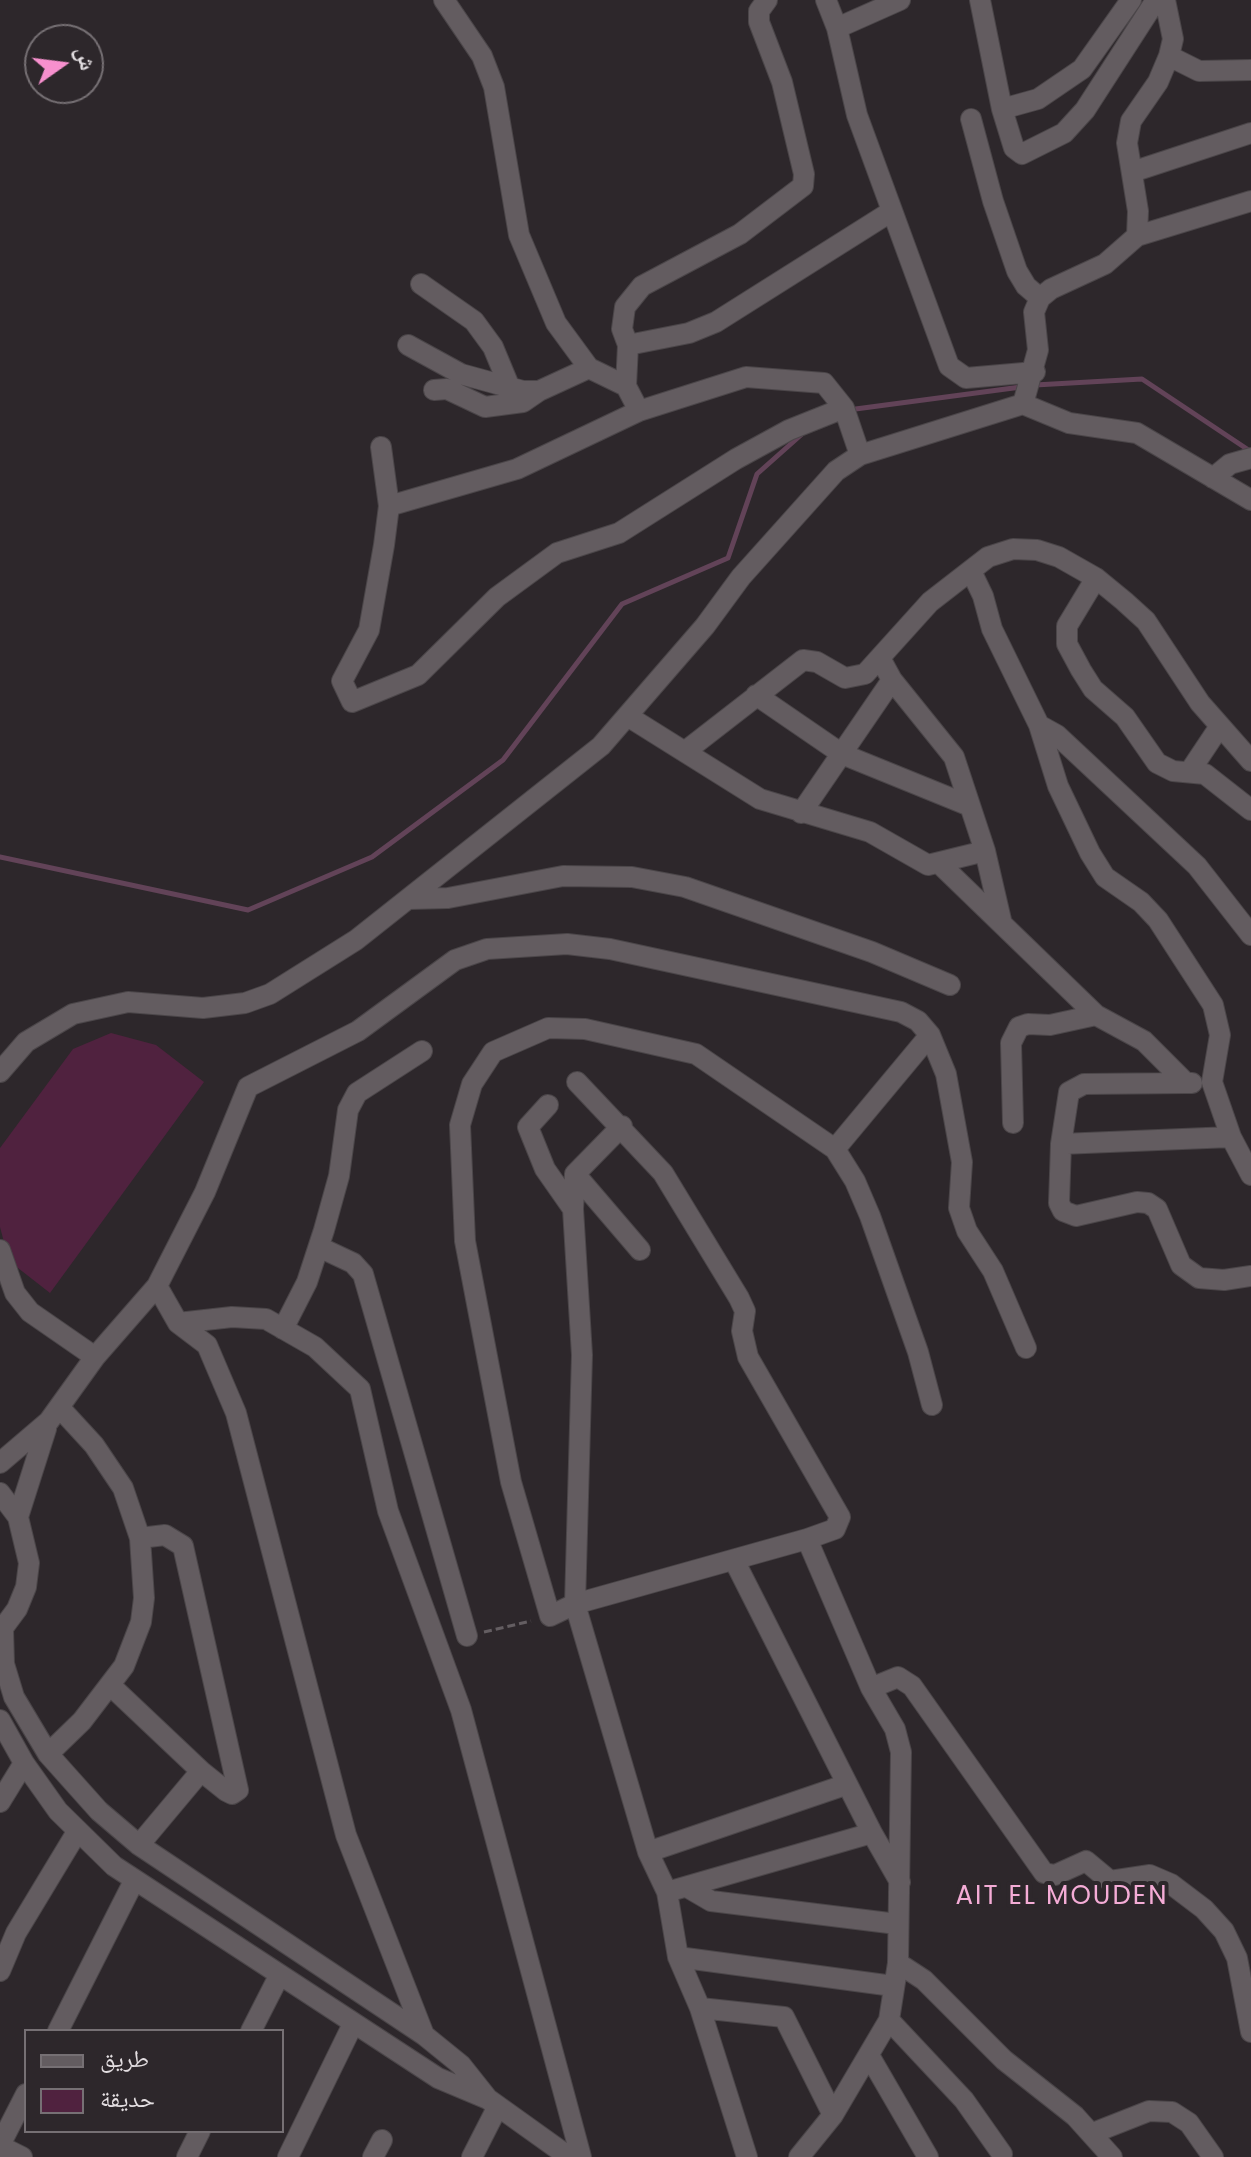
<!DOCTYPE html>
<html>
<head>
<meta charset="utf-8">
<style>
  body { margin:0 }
  #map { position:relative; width:1251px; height:2157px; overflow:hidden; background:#2d272b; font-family:Poppins,"Noto Naskh Arabic",sans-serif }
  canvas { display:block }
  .legend { position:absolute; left:24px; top:2029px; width:260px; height:104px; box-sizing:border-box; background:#2d272b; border:2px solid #767074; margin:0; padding:10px 14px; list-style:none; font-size:24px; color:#e3dee1 }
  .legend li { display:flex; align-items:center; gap:16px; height:40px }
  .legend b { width:40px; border:2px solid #767074 }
  .north { position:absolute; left:24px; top:24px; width:80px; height:80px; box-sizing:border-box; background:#2d272b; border:2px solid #767074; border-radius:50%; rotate:76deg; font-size:22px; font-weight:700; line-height:32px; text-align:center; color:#e3dee1 }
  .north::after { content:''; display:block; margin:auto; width:28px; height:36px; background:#f790ce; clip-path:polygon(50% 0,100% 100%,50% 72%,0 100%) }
</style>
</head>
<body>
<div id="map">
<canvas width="1251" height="2157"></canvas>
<ul class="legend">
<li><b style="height:10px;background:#635c60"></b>طريق</li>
<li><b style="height:22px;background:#50223f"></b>حديقة</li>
</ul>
<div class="north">ش</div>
</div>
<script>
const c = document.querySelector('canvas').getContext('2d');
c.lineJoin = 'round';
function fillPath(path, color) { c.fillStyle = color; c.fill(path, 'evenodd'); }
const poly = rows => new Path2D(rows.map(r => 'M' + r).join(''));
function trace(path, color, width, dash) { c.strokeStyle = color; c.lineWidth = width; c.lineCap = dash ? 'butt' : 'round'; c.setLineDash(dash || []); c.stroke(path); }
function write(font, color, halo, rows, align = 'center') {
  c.font = font + ' Poppins,sans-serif'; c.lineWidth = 8; c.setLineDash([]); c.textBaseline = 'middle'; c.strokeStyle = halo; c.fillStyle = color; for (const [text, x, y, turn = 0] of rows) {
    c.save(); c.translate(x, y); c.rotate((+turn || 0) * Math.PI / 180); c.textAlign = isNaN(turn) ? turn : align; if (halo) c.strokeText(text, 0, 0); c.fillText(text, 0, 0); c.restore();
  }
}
const green = poly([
  [111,1033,156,1045,204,1082,50,1293,9,1261,0,1227,0,1148,73,1049]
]);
const stream = poly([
  [1035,385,1142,379,1250,451],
  [848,410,1021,387],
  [0,857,248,910,372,857,503,760,622,604,728,558,757,474,802,434]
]);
const path = poly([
  [484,1632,531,1621]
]);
const minor = poly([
  [444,0,482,56,494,87,519,235,556,323,589,368,626,386,639,411],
  [826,0,837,28,857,115,949,366,966,378,1035,372],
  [980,0,1002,109,1014,148,1022,154,1064,133,1085,110,1156,0],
  [837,28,900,0],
  [1169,56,1199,71,1251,70],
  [1002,109,1038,99,1082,69,1131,0],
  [971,119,993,201,1017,271,1026,286,1040,298],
  [1132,172,1251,133],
  [1137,236,1251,201],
  [421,284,474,321,493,347,510,388],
  [408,345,461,374,523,391,539,391,589,368],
  [628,345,622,329,625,307,642,286,740,234,803,186,804,174,782,82,759,22,759,11,767,0],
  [626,386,628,345,689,333,716,322,892,211],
  [434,390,447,389,485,407,523,402,539,391],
  [1023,404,1038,350,1034,312,1040,298,1051,289,1105,264,1137,236,1138,211,1127,143,1131,121,1158,82,1169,56,1173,39,1165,0],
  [381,447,389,506,384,545,369,630,342,681,352,702,418,675,497,597,557,553,619,533,736,459,789,430,844,408],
  [1213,478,1230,464,1251,458],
  [389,506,517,469,639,411,746,377,824,383,844,408,860,455],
  [971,571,983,596,992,629,1039,725,1057,735,1197,866,1251,935],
  [1096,578,1067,626,1067,644,1081,670,1093,689,1125,717,1157,763,1173,771,1205,774,1251,810],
  [880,658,892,680,954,757,985,851,1001,920],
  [756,695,842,754,970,806],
  [629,717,760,799,870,832,928,865,985,851],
  [1039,725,1058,786,1090,853,1105,877,1141,902,1158,920,1213,1005,1220,1035,1212,1082,1231,1137,1251,1175],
  [687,750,803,660,817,662,845,678,865,674,930,602,988,557,1013,549,1037,550,1059,557,1096,578,1124,601,1146,621,1200,703,1251,761],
  [1190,771,1220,726],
  [801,813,892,680],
  [941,865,1096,1015],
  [409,899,448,898,563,876,632,877,685,887,872,952,950,985],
  [0,1072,26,1042,73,1014,128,1002,203,1008,245,1003,270,994,356,940,601,746,705,626,741,577,836,471,860,455,1023,404,1069,423,1137,433,1251,500],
  [577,1082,663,1173,739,1298,745,1311,742,1331,748,1357,840,1517,835,1529,807,1539,871,1688,895,1729,901,1752,898,1963,889,2020,833,2115,799,2157],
  [1186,1083,1084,1084,1069,1092,1061,1144,1059,1203,1063,1211,1076,1216,1137,1202,1148,1203,1157,1209,1181,1265,1199,1278,1224,1280,1251,1276],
  [548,1105,528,1127,545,1169,573,1209],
  [1013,1123,1011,1043,1019,1027,1028,1024,1050,1025,1096,1015,1144,1041,1186,1083,1192,1083],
  [622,1126,575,1174,573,1209,582,1355,575,1604,648,1852,667,1892,678,1957,700,2008,747,2157],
  [1061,1144,1231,1137],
  [835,1149,930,1035],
  [575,1174,640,1250],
  [319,1247,353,1263,363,1274,467,1636],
  [0,1250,15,1293,30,1312,95,1357],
  [157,1286,178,1323,207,1345,236,1413,346,1835,424,2035],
  [178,1323,232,1317,266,1319,315,1347,360,1389,388,1511,461,1710,581,2157],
  [283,1329,307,1282,324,1230,339,1176,348,1110,357,1093,422,1051],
  [0,1463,49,1421,95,1357,157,1286,205,1192,248,1087,358,1031,455,960,487,949,567,944,610,949,901,1012,918,1021,930,1035,946,1074,962,1162,959,1208,967,1231,993,1271,1026,1348],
  [0,1493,18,1517,29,1563,26,1587,17,1609,0,1632],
  [18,1517,46,1429],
  [807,1539,575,1604,550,1616,511,1482,465,1241,460,1125,472,1084,493,1052,548,1028,585,1029,696,1054,835,1149,855,1181,870,1216,918,1352,932,1405],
  [735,1562,872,1833],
  [3,1629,4,1664,14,1697,48,1754,99,1811,139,1845,424,2035,461,2065,488,2099,569,2157],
  [110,1685,201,1771,226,1791,232,1794,238,1790,183,1546,165,1535,140,1538],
  [871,1688,898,1677,912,1686,1044,1873,1055,1875,1086,1861,1110,1881,1150,1875,1171,1884,1204,1909,1224,1931,1237,1958,1251,2032],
  [0,1720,24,1763,58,1811,114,1866,438,2078,488,2099],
  [48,1754,82,1721,124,1666,141,1622,144,1598,140,1538,123,1488,94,1445,59,1407],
  [0,1802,24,1763],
  [139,1845,201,1771],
  [648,1852,845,1785],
  [687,1887,711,1901,897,1924],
  [667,1892,872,1833,900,1882],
  [678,1957,893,1986],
  [898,1963,924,1980,1004,2060,1075,2116,1112,2157],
  [0,1971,16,1933,77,1832],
  [700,2008,784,2017,833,2115],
  [889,2020,964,2100,1002,2154],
  [58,2031,134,1881],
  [251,2031,279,1976],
  [870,2057,928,2157],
  [1093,2133,1149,2111,1172,2112,1189,2123,1213,2157],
  [0,2145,26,2094],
  [0,2146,22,2157],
  [187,2157,200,2131],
  [288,2157,353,2024],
  [373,2157,382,2140],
  [472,2157,498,2106]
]);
const quarterNames = [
  ["AIT EL MOUDEN",1062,1897]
];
fillPath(green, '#50223f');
trace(stream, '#624358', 5);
trace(minor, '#4b4649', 22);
trace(path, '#645e62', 3, [8, 4]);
trace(minor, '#635c60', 20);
c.letterSpacing = '2px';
write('26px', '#f4acd6', '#2d272b', quarterNames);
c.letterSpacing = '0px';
</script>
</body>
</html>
